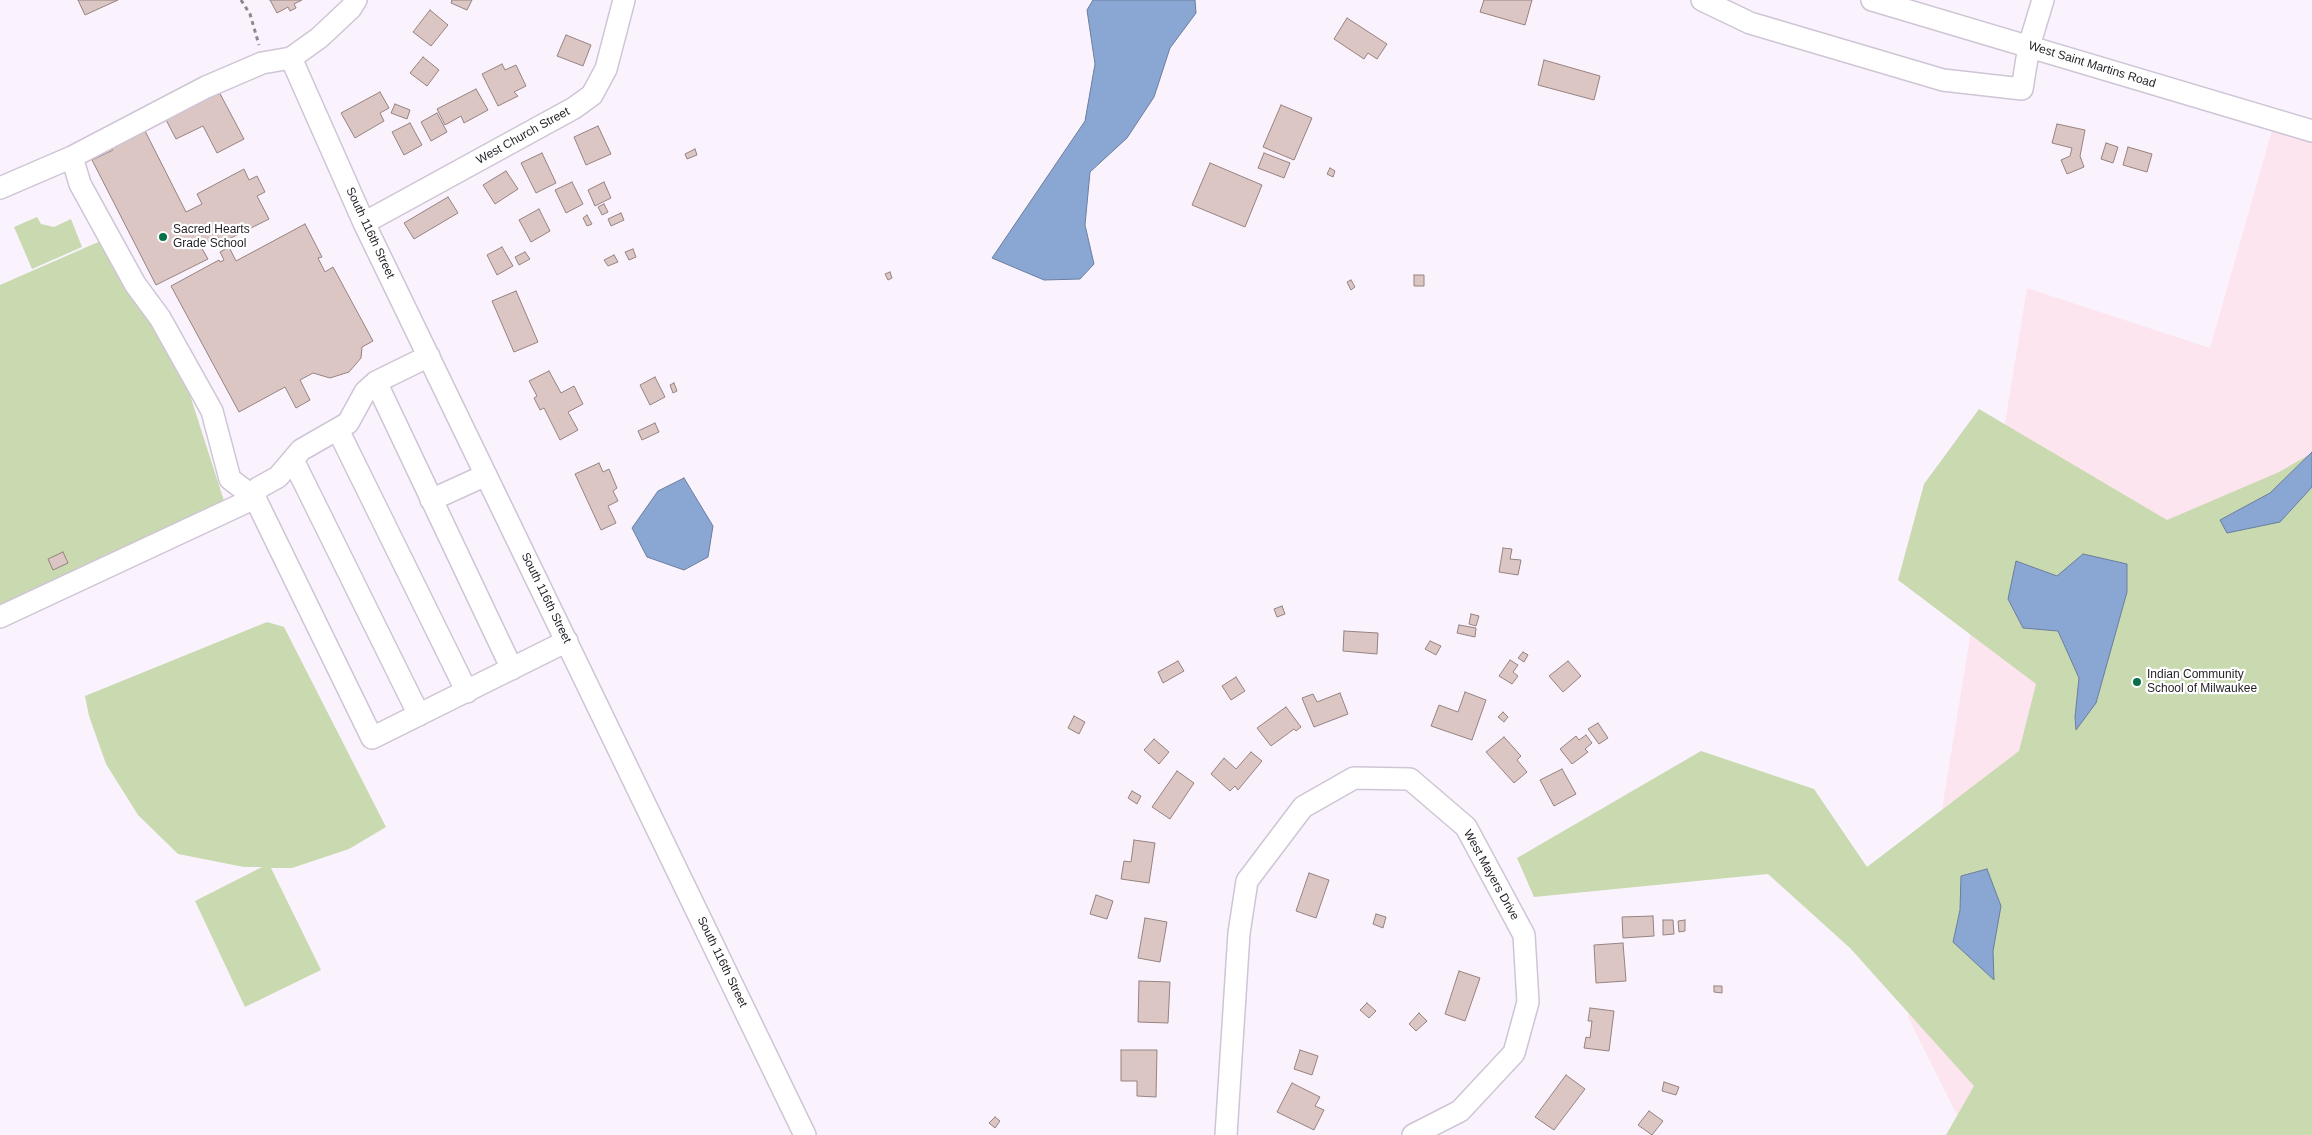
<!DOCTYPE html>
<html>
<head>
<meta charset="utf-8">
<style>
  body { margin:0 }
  canvas { display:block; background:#faf3fe }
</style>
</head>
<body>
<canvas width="2312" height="1135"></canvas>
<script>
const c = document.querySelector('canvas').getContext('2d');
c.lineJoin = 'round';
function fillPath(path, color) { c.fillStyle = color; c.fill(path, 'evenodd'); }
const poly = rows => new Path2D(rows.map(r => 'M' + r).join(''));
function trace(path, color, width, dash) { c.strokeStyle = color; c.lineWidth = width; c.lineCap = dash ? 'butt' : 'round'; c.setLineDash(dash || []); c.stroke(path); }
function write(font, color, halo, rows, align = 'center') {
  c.font = font + ' Helvetica,sans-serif'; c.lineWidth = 4.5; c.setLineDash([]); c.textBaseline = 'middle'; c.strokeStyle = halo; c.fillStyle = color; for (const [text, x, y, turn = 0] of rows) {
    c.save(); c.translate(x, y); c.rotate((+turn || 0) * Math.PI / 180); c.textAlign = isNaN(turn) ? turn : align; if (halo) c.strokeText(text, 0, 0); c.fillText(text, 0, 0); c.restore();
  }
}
const education = poly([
  [2273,127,2312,139,2312,1135,1967,1135,1908,1017,2027,288,2210,348]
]);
const green = poly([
  [37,217,41,224,54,227,71,219,82,247,32,269,14,227],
  [105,239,189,392,226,507,0,611,0,285],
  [1979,409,2167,520,2279,472,2312,453,2312,1135,1946,1135,1974,1086,1850,948,1768,874,1534,897,1517,858,1701,751,1814,789,1867,867,2019,751,2036,684,1898,580,1924,484],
  [267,622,284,627,386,827,349,849,292,868,271,868,321,970,245,1007,195,901,262,867,244,867,178,854,138,815,106,764,89,716,85,696]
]);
const water = poly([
  [1093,0,1195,0,1196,13,1170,48,1154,97,1127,138,1090,172,1085,225,1094,264,1080,279,1044,280,992,258,1085,121,1095,64,1087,10,1093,0],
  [2312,452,2312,487,2280,522,2227,533,2220,520,2270,493,2312,452],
  [684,478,713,526,708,557,684,570,647,557,632,528,658,491,684,478],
  [2083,554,2127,564,2127,592,2096,703,2076,730,2075,717,2079,678,2058,631,2023,628,2008,599,2016,561,2057,576,2083,554],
  [1987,869,2001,906,1993,951,1994,980,1953,942,1960,910,1961,876,1987,869]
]);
const building = poly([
  [78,0,118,0,85,15,78,0],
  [270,0,302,0,294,4,296,8,290,11,288,7,277,13,270,0],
  [452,0,472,0,467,10,451,3,452,0],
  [1484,0,1532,0,1525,25,1480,12,1484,0],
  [430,10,448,25,431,46,413,32,430,10],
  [1347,18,1387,44,1377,59,1368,53,1364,59,1334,39,1347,18],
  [566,35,591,45,583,66,557,56,566,35],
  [423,57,439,70,427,86,410,73,423,57],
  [1544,60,1600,76,1594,100,1538,85,1544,60],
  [502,64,505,70,516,65,526,86,514,92,518,96,498,106,482,74,502,64],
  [217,88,244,139,217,153,203,126,176,139,164,116,217,88],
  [476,89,488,110,464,123,461,116,445,125,437,109,476,89],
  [380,92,389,108,380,113,384,121,355,138,341,113,380,92],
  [395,104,410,110,407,119,391,113,395,104],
  [1281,105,1312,118,1294,160,1263,147,1281,105],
  [437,113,447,132,431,141,421,122,437,113],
  [410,123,422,145,404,155,392,132,410,123],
  [2057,124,2085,130,2080,156,2084,167,2067,174,2061,160,2070,156,2072,148,2052,143,2057,124],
  [598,126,611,154,586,165,574,137,598,126],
  [143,127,186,212,202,204,197,194,244,169,249,180,257,176,265,192,257,196,269,219,221,243,218,237,200,245,208,259,156,285,92,160,113,150,109,143,143,127],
  [2106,143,2118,147,2113,163,2101,159,2106,143],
  [2128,147,2152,154,2147,172,2123,165,2128,147],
  [695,149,697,155,687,159,685,154,695,149],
  [542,153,556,183,536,193,521,163,542,153],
  [1264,153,1290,163,1284,178,1258,168,1264,153],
  [1210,163,1262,185,1245,227,1192,205,1210,163],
  [1330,168,1335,171,1333,177,1327,174,1330,168],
  [506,171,518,189,495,204,483,185,506,171],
  [572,182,583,204,566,213,555,190,572,182],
  [604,182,611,198,595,206,588,190,604,182],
  [448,197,458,213,414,239,404,223,448,197],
  [604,204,608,212,602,215,598,207,604,204],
  [539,209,550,231,531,242,519,220,539,209],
  [621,213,624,220,611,226,608,219,621,213],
  [587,215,592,224,587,226,583,218,587,215],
  [305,224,322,257,318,258,325,272,333,267,373,341,362,347,361,358,349,372,330,378,313,373,300,380,310,400,296,408,285,387,239,412,171,286,219,260,220,262,224,260,220,252,229,247,236,261,305,224],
  [502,247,513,266,497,275,487,255,502,247],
  [633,249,636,257,629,260,625,252,633,249],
  [525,252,530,259,519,265,515,257,525,252],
  [614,255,618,262,608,266,604,260,614,255],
  [890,272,892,278,888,280,885,274,890,272],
  [1414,275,1424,275,1424,286,1414,286,1414,275],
  [1351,280,1355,287,1351,290,1347,282,1351,280],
  [516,291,538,342,514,352,492,301,516,291],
  [549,371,561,393,574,386,583,404,568,412,578,430,560,440,544,408,540,410,534,398,537,396,529,381,549,371],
  [655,377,665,397,650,405,640,385,655,377],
  [674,383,677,391,673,393,670,385,674,383],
  [655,423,659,432,642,440,638,431,655,423],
  [599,463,603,472,609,469,617,488,613,491,618,501,608,506,616,523,601,530,575,474,599,463],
  [1503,548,1512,549,1510,559,1521,560,1518,575,1499,572,1503,548],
  [63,552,68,563,53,570,48,559,63,552],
  [1282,606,1285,614,1277,617,1274,609,1282,606],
  [1471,614,1479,616,1476,626,1469,624,1471,614],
  [1459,625,1476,628,1475,637,1457,633,1459,625],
  [1344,631,1378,633,1377,654,1343,651,1344,631],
  [1430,641,1441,646,1436,655,1425,649,1430,641],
  [1523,652,1528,655,1524,662,1518,658,1523,652],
  [1510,660,1518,665,1513,672,1518,676,1512,684,1499,676,1510,660],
  [1178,661,1184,671,1163,683,1158,672,1178,661],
  [1568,661,1581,676,1563,692,1549,676,1568,661],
  [1236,677,1245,691,1231,700,1222,686,1236,677],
  [1465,692,1486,700,1472,740,1431,726,1439,705,1458,712,1465,692],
  [1340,693,1348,714,1314,727,1302,698,1313,694,1317,702,1340,693],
  [1286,707,1301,727,1296,731,1294,729,1271,746,1257,728,1286,707],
  [1503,712,1508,717,1504,722,1498,717,1503,712],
  [1074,716,1085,722,1079,734,1068,728,1074,716],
  [1598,723,1608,738,1599,744,1588,729,1598,723],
  [1586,735,1592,743,1585,749,1588,752,1572,764,1560,749,1576,736,1579,740,1586,735],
  [1504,737,1521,756,1517,760,1527,772,1514,783,1486,752,1504,737],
  [1154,739,1169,752,1159,764,1144,750,1154,739],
  [1251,752,1262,761,1238,790,1235,786,1230,791,1211,774,1224,758,1236,769,1251,752],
  [1562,769,1576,794,1554,806,1540,780,1562,769],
  [1177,771,1194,783,1170,819,1152,807,1177,771],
  [1132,791,1141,796,1137,804,1128,798,1132,791],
  [1134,840,1155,843,1149,883,1121,879,1124,861,1131,862,1134,840],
  [1309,873,1329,880,1316,918,1296,911,1309,873],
  [1096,895,1113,901,1107,919,1090,914,1096,895],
  [1376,914,1386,917,1383,928,1373,924,1376,914],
  [1653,916,1654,936,1623,938,1622,917,1653,916],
  [1145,918,1167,922,1160,962,1138,958,1145,918],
  [1663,920,1673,920,1674,934,1663,935,1663,920],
  [1685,920,1685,931,1679,932,1678,921,1685,920],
  [1623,943,1626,981,1596,983,1594,945,1623,943],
  [1459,971,1480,978,1465,1021,1445,1014,1459,971],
  [1139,981,1170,982,1168,1023,1138,1022,1139,981],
  [1714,986,1722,986,1722,993,1714,992,1714,986],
  [1367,1003,1376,1011,1369,1018,1360,1010,1367,1003],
  [1590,1008,1614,1011,1609,1051,1584,1048,1586,1037,1590,1038,1592,1021,1588,1021,1590,1008],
  [1419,1013,1427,1021,1416,1031,1409,1024,1419,1013],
  [1121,1050,1157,1050,1156,1097,1137,1096,1137,1081,1121,1081,1121,1050],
  [1300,1050,1318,1056,1312,1075,1294,1069,1300,1050],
  [1566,1075,1585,1089,1554,1130,1535,1117,1566,1075],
  [1664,1082,1679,1087,1676,1095,1662,1091,1664,1082],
  [1292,1083,1320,1097,1315,1106,1324,1110,1314,1130,1277,1112,1292,1083],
  [1649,1111,1663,1121,1652,1135,1638,1125,1649,1111],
  [995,1117,1000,1121,995,1128,989,1123,995,1117]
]);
const path = poly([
  [241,0,250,14,259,45]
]);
const minor = poly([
  [1702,0,1750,23,1943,80,2022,89,2029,46,2043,0],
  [1872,0,2312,131],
  [291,58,364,223,805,1135],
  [0,188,72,157],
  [364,223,574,108,592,95,606,69,624,0],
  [429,356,376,382,365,392,348,423,301,450,278,477,258,488,255,498,372,738,567,641],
  [376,382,512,669],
  [338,430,467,692],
  [293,460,419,715],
  [431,500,486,475],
  [0,617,255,498,230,479,212,411,160,318,135,284,80,184,72,157,206,87,262,63,291,58,319,38,351,8,356,0],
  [1226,1135,1239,933,1247,881,1303,807,1354,778,1410,779,1466,827,1524,935,1528,1002,1514,1053,1460,1111,1413,1135]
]);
const markers = [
  [163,237,5,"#087148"],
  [2137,682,5,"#087148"]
];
const streetNames = [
  ["West Saint Martins Road",2092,65,17],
  ["West Church Street",523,136,-29],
  ["South 116th Street",370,233,65],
  ["South 116th Street",546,598,64],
  ["West Mayers Drive",1491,875,61],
  ["South 116th Street",722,962,64]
];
const poiNames = [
  ["Sacred Hearts",173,230],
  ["Grade School",173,244],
  ["Indian Community",2147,675],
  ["School of Milwaukee",2147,689]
];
fillPath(education, '#fde5ef');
fillPath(green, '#c9dab0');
fillPath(water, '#8aa6d2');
trace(water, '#6b7e9e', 1);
fillPath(building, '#dbc6c3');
trace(building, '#968280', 1);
trace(minor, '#cfc5d5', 24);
trace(path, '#8d8790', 3, [4, 4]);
trace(minor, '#fff', 21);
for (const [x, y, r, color] of markers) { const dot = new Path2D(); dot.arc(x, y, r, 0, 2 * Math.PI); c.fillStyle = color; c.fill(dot); trace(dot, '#fff', 2); }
write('12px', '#231f25', '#fff', streetNames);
write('12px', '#231f25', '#fff', poiNames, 'left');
</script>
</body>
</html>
